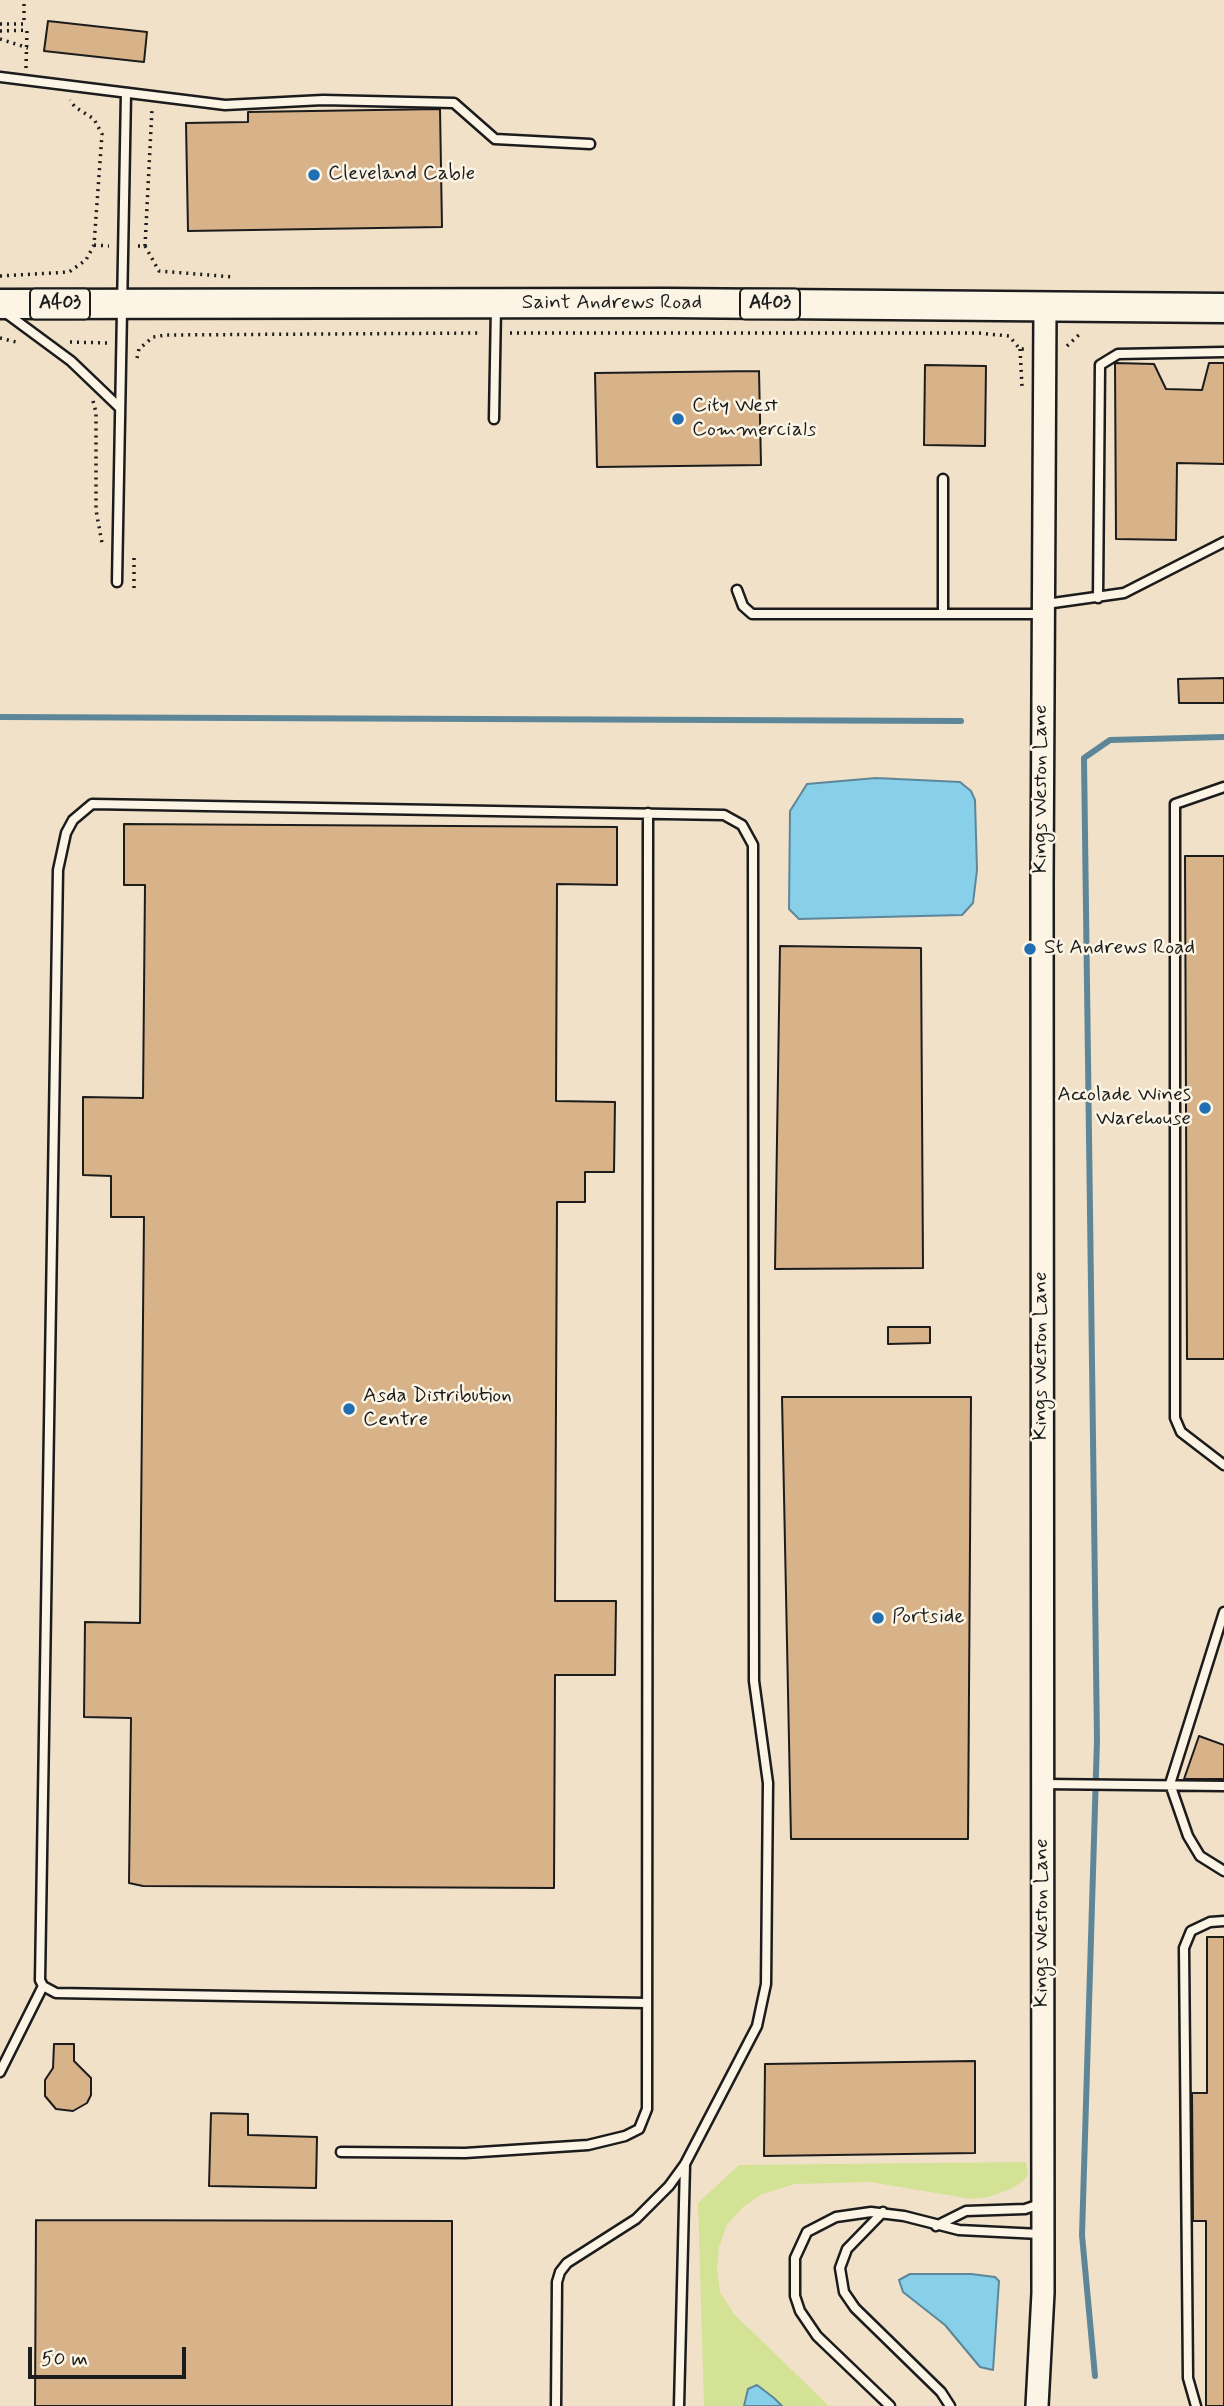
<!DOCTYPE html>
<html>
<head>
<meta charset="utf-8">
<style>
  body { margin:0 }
  #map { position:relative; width:1224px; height:2406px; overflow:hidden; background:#fcf5e5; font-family:Mynerve,sans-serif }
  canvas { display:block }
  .scale { position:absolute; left:28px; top:2347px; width:158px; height:32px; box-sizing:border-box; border:4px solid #1c1c1c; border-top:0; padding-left:9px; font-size:21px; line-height:24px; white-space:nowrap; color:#1c1c1c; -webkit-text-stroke:5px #fcf5e5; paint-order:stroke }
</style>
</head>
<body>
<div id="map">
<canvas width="1224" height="2406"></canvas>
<div class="scale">50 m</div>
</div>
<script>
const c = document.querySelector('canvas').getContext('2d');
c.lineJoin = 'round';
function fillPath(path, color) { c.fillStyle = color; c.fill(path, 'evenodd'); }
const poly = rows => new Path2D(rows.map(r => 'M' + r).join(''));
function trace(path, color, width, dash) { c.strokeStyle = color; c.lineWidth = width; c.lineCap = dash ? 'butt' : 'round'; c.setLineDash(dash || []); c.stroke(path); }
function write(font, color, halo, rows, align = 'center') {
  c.font = font + ' Mynerve,sans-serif'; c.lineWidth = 5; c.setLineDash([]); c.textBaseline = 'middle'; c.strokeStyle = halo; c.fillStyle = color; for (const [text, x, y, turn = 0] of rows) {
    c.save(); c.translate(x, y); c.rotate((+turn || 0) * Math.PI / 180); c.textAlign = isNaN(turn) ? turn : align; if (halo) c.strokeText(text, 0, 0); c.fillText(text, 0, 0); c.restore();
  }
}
const built = poly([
  [0,0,1224,0,1224,2406,0,2406]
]);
const green = poly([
  [1026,2162,1028,2175,1024,2180,1013,2188,989,2197,972,2199,870,2182,795,2184,762,2194,743,2207,727,2225,719,2247,717,2269,720,2292,734,2314,829,2406,704,2406,698,2203,739,2165]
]);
const water = poly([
  [876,778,960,782,971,791,975,800,977,870,973,903,962,915,799,919,789,909,790,811,807,784,876,778],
  [910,2274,971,2274,995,2277,999,2281,993,2370,980,2367,945,2325,903,2292,899,2280,910,2274],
  [757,2385,774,2398,782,2406,744,2406,748,2389,757,2385]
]);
const stream = poly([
  [0,717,961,721],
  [1095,2376,1082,2235,1097,1740,1084,758,1110,740,1224,737]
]);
const building = poly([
  [48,21,147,32,144,62,44,51,48,21],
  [440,109,442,227,188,231,186,123,248,122,248,112,440,109],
  [1115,363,1154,364,1166,389,1202,390,1209,363,1224,363,1224,464,1177,463,1176,540,1116,539,1115,363],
  [925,365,986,366,985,446,924,445,925,365],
  [759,371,761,465,597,467,595,373,759,371],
  [1224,678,1224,703,1179,703,1178,679,1224,678],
  [124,824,617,827,617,885,557,884,556,1101,615,1102,614,1172,585,1172,585,1202,557,1202,555,1601,616,1601,615,1675,555,1675,554,1888,143,1886,129,1883,131,1718,84,1717,85,1622,140,1623,144,1217,111,1217,111,1176,83,1175,83,1097,143,1098,145,885,124,885,124,824],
  [1185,856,1224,856,1224,1359,1187,1359,1185,856],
  [780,946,921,948,923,1268,775,1269,780,946],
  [888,1327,930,1327,930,1343,888,1344,888,1327],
  [782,1397,971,1397,968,1839,791,1839,782,1397],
  [1199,1736,1224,1745,1224,1779,1184,1779,1199,1736],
  [1207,1937,1224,1937,1224,2406,1206,2406,1206,2221,1193,2221,1192,2093,1207,2093,1207,1937],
  [54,2044,74,2044,74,2061,91,2078,91,2095,87,2103,73,2111,56,2109,45,2096,45,2080,53,2068,54,2044],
  [975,2061,975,2153,764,2156,765,2064,975,2061],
  [211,2113,248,2114,248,2135,317,2137,316,2188,209,2186,211,2113],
  [36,2220,452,2221,452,2406,35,2406,36,2220]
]);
const path = poly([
  [0,24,24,24,24,0],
  [0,31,27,30,26,68],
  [0,39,28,48],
  [94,245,109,246],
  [138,246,145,246,159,271,234,277],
  [145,246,152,109],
  [0,276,69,272,86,260,94,245,102,134,94,119,75,107,70,100],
  [510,333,978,333,1009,336,1020,349,1025,349],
  [0,338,20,343],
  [70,342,107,343],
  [1067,346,1082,332],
  [1020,349,1022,386],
  [137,358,139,349,153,337,166,335,482,333],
  [93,401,96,412,96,510,102,543],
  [134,558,134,593]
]);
const service = poly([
  [0,77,225,105,323,100,454,103,495,139,590,144],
  [6,313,71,361,119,407],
  [494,419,496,307],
  [117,582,126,93],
  [737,590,743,606,752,614,1043,614],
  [1098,598,1100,365,1118,354,1224,352],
  [1046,604,1124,593,1224,542],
  [943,613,943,479],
  [1224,787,1175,804,1175,1418,1181,1432,1224,1465],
  [1224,1612,1170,1784,1188,1836,1200,1856,1224,1871],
  [1043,1784,1224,1786],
  [0,2072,43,1986],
  [341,2152,465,2153,588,2145,625,2136,639,2129,647,2109,648,813],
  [883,2212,847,2249,840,2268,844,2292,855,2308,941,2392,950,2406],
  [936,2226,966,2211,1025,2209,1040,2204],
  [556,2406,557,2282,560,2272,567,2263,636,2219,669,2186,685,2164,757,2026,766,1984,768,1783,754,1681,753,845,742,825,724,815,92,804,73,820,66,833,58,870,40,1980,43,1986,56,1993,646,2003],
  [679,2406,685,2164],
  [890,2406,817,2336,800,2311,795,2296,795,2258,807,2232,836,2217,871,2212,904,2216,959,2230,1040,2234],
  [1196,2406,1188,2378,1184,1948,1191,1931,1210,1922,1224,1921]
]);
const tertiary = poly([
  [1037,2406,1043,2293,1042,883,1045,307]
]);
const trunk = poly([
  [0,304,666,303,1224,308]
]);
const markers = [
  [314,175,7,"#1f6fb2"],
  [678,419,7,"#1f6fb2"],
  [1030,949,7,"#1f6fb2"],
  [1205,1108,7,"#1f6fb2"],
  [349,1409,7,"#1f6fb2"],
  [878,1618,7,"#1f6fb2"]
];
const shields = [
  [60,304,60],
  [770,304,60]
];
const shieldNames = [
  ["A403",60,304],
  ["A403",770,304]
];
const poiNames = [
  ["Cleveland Cable",328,175],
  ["City West",692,407],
  ["Commercials",692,431],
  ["St Andrews Road",1044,949],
  ["Accolade Wines",1191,1096,"right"],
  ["Warehouse",1191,1120,"right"],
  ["Asda Distribution",363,1397],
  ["Centre",363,1421],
  ["Portside",892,1618]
];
const streetNames = [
  ["Saint Andrews Road",612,304],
  ["Kings Weston Lane",1042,789,-90],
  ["Kings Weston Lane",1042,1356,-90],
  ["Kings Weston Lane",1043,1923,-90]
];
fillPath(built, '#f1e1c9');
fillPath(green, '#d4e295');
fillPath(water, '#88cfea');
trace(water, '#5d8798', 2);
trace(stream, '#5d8798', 6);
fillPath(building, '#d8b289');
trace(building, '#1c1c1c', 2);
trace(service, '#1c1c1c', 13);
trace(tertiary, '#1c1c1c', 26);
trace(trunk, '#1c1c1c', 33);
trace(path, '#1c1c1c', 3.5, [2, 5]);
trace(service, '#fcf5e5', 8);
trace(tertiary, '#fcf5e5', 21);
trace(trunk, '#fcf5e5', 28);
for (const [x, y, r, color] of markers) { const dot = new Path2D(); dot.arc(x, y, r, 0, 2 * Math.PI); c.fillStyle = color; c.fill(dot); trace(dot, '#fcf5e5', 2.5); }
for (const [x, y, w] of shields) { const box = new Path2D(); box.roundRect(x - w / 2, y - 15.5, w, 31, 5); c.fillStyle = '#fcf5e5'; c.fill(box); trace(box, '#1c1c1c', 2); }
write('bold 19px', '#1c1c1c', null, shieldNames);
write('21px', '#1c1c1c', '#fcf5e5', poiNames, 'left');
write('21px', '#1c1c1c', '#fcf5e5', streetNames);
</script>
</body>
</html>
